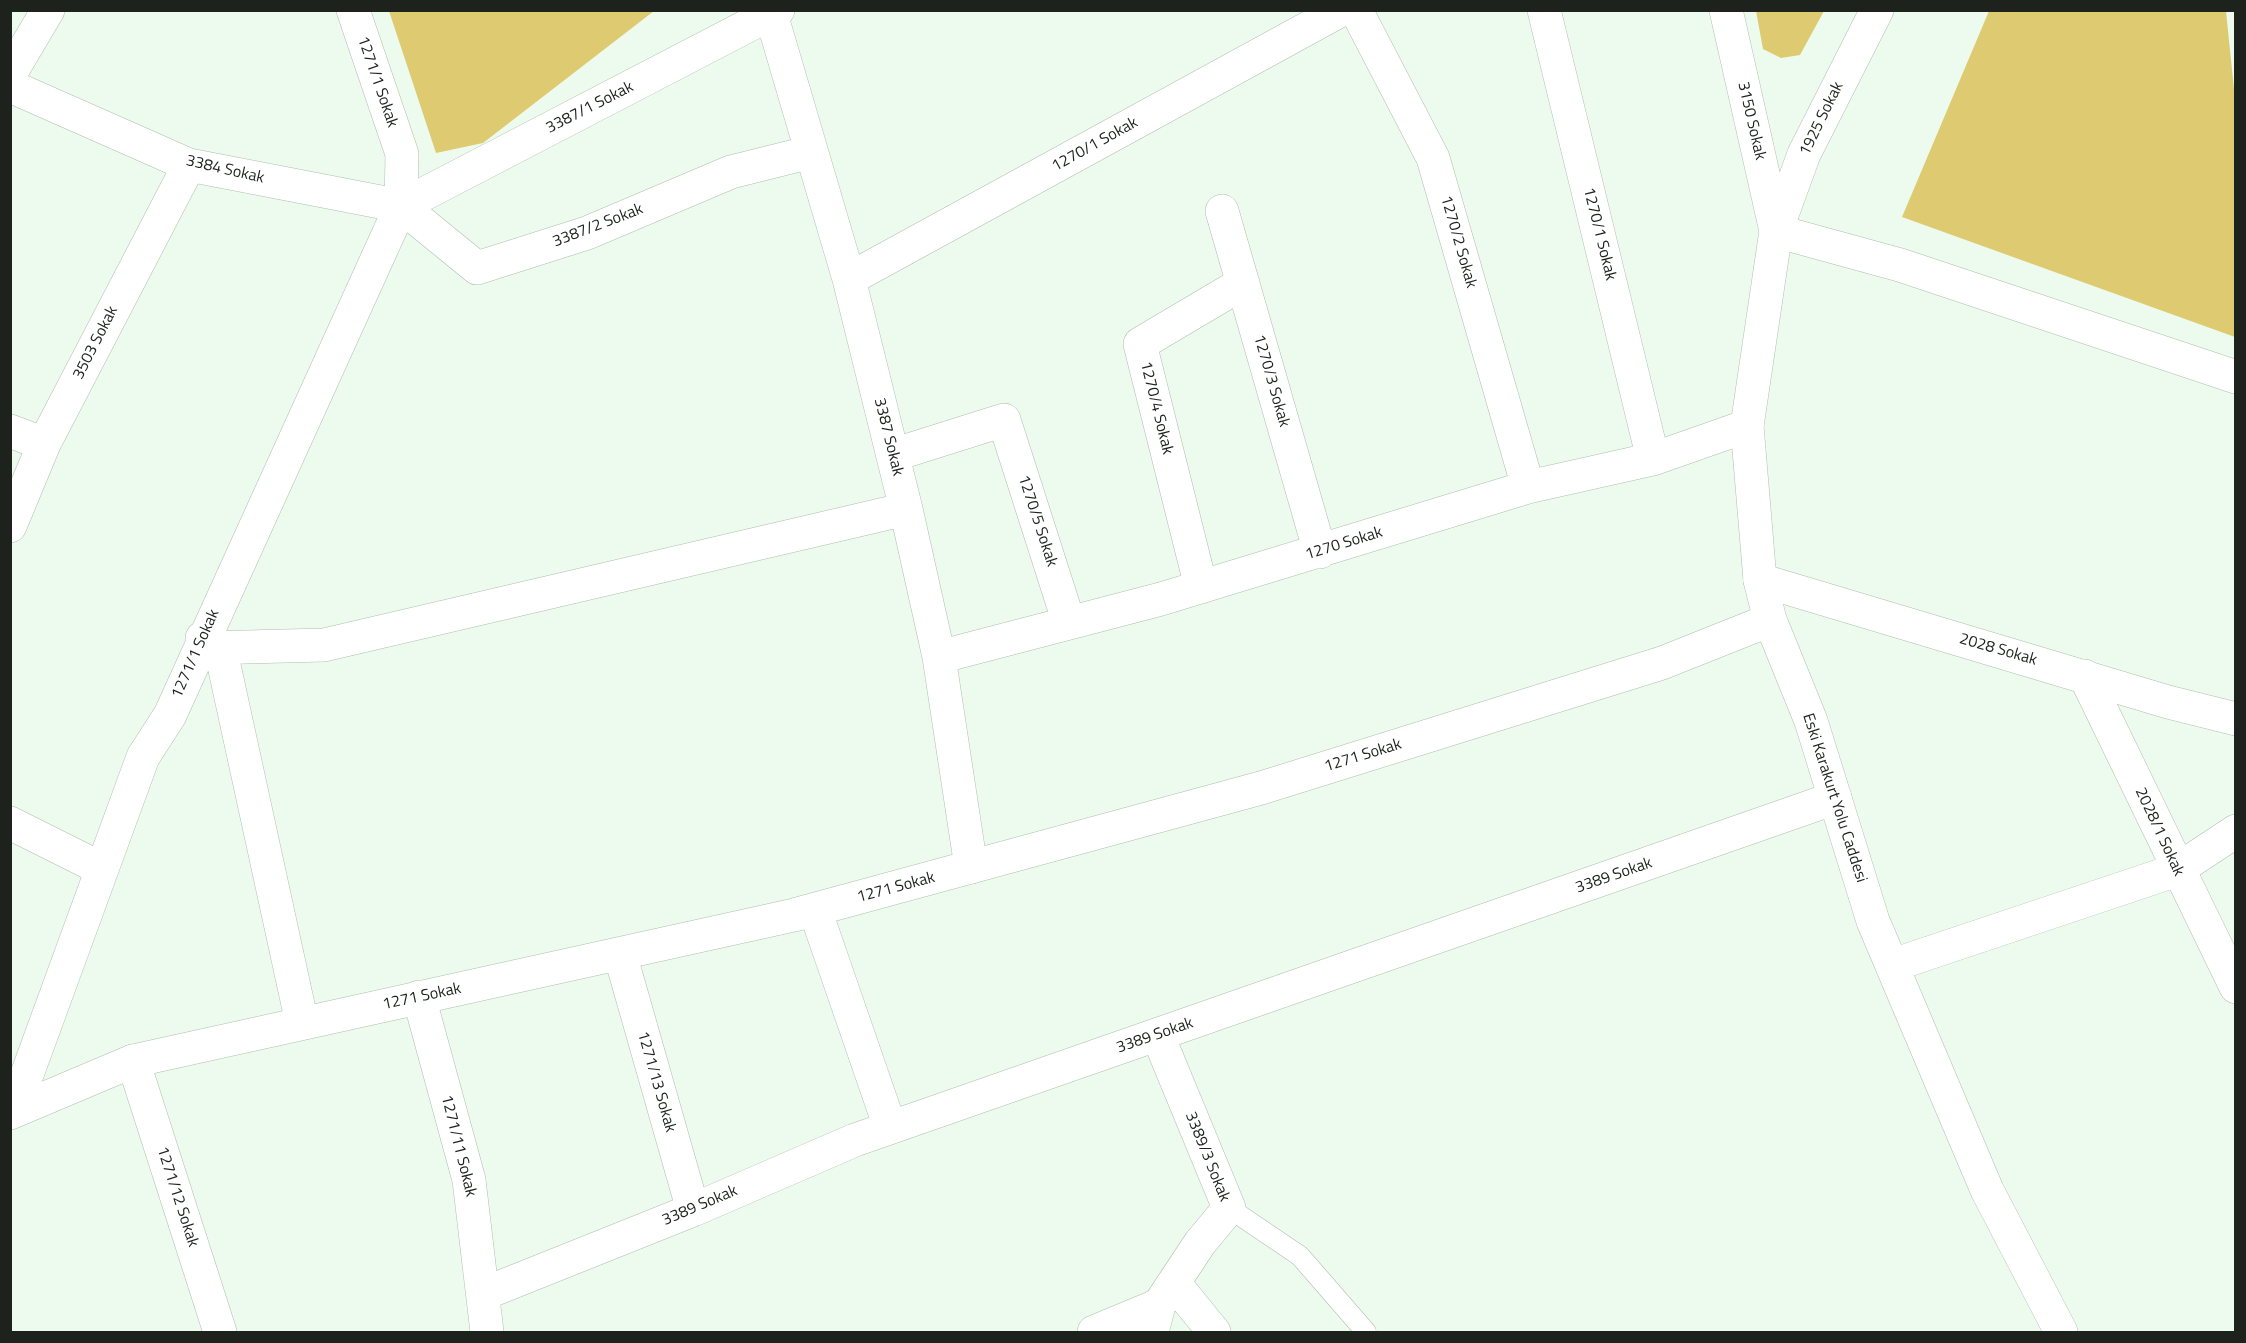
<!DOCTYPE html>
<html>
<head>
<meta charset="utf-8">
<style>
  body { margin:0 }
  #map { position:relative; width:2246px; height:1343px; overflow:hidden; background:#ecfbee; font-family:"Titillium Web",sans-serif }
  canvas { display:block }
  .frame { position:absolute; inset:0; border:12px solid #1d221d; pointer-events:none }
</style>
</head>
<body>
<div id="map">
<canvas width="2246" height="1343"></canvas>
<div class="frame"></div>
</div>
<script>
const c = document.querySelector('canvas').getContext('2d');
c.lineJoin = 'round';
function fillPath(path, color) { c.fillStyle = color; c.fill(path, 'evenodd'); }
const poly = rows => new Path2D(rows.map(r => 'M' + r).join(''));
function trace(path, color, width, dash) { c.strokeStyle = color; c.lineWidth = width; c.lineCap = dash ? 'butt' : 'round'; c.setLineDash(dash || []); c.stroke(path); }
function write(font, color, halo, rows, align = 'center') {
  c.font = font + ' "Titillium Web",sans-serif'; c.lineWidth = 4.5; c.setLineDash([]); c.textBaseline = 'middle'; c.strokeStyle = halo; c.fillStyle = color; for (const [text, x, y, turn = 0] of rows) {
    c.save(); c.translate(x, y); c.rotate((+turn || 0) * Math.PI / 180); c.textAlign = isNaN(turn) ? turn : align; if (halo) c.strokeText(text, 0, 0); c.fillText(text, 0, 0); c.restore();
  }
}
const green = poly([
  [389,11,389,10,654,11,483,143,436,153],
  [1756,11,1756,10,1824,11,1800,55,1781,58,1763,49],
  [1989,11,2226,11,2236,109,2235,337,1902,217]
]);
const lane = poly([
  [1229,1208,1300,1256,1366,1332]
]);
const street = poly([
  [1356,10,1433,158,1528,487],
  [1544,10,1653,459],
  [771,14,849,279,906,509,939,657,971,867],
  [10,74,48,10],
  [10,86,189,165,401,206,402,154,353,10],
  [401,206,477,268,587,233,731,172,811,152],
  [401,206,778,10],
  [1222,211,1320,552],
  [1776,231,1900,265,2236,377],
  [849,279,1341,10],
  [10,431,44,444],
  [893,455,1004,420,1069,623],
  [10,526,44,444,189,165],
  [1760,580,2168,702,2236,719],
  [1201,587,1140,344,1243,283],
  [202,638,207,648,324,645,906,509],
  [220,647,302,1023],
  [939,657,1161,599,1528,487,1653,459,1747,426],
  [2085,676,2236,987],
  [10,823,102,869],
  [815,910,890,1127],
  [620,954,693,1210],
  [1893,965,2177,870,2236,831],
  [419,997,469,1180,487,1332],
  [133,1061,220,1332],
  [14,1110,143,757,170,715,401,206],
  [1174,1283,1214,1332],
  [483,1294,693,1210,855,1140,1835,798],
  [1094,1332,1159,1305],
  [1152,1332,1159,1305,1200,1243,1229,1208,1158,1036]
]);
const secondary = poly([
  [1726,10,1776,231],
  [1877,10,1804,154,1776,231,1747,426,1760,580,1770,620,1811,721,1873,921,1987,1190,2061,1332],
  [10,1113,133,1061,794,915,1261,788,1662,663,1770,620]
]);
const streetNames = [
  ["1271/1 Sokak",377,82,71],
  ["3387/1 Sokak",590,108,-27],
  ["1925 Sokak",1822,119,-64],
  ["3150 Sokak",1751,121,77],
  ["1270/1 Sokak",1095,145,-29],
  ["3384 Sokak",225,170,13],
  ["3387/2 Sokak",598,226,-21],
  ["1270/1 Sokak",1599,234,76],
  ["1270/2 Sokak",1458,242,74],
  ["3503 Sokak",96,343,-63],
  ["1270/3 Sokak",1271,381,74],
  ["1270/4 Sokak",1156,408,76],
  ["3387 Sokak",888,437,76],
  ["1270/5 Sokak",1037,521,72],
  ["1270 Sokak",1344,544,-17],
  ["2028 Sokak",1998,650,16],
  ["1271/1 Sokak",196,654,-66],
  ["1271 Sokak",1363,756,-17],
  ["Eski Karakurt Yolu Caddesi",1834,798,72],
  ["2028/1 Sokak",2159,832,65],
  ["3389 Sokak",1614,876,-19],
  ["1271 Sokak",896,888,-15],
  ["1271 Sokak",422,997,-12],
  ["3389 Sokak",1155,1036,-19],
  ["1271/13 Sokak",656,1082,74],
  ["1271/11 Sokak",458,1146,76],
  ["3389/3 Sokak",1207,1157,68],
  ["1271/12 Sokak",177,1197,72],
  ["3389 Sokak",700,1206,-23]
];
fillPath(green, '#decb71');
trace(lane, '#b0beb1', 21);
trace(street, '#b0beb1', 34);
trace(secondary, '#b0beb1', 34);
trace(lane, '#fff', 20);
trace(street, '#fff', 33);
trace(secondary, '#fff', 33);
write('16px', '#1d221d', '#fff', streetNames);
</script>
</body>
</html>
